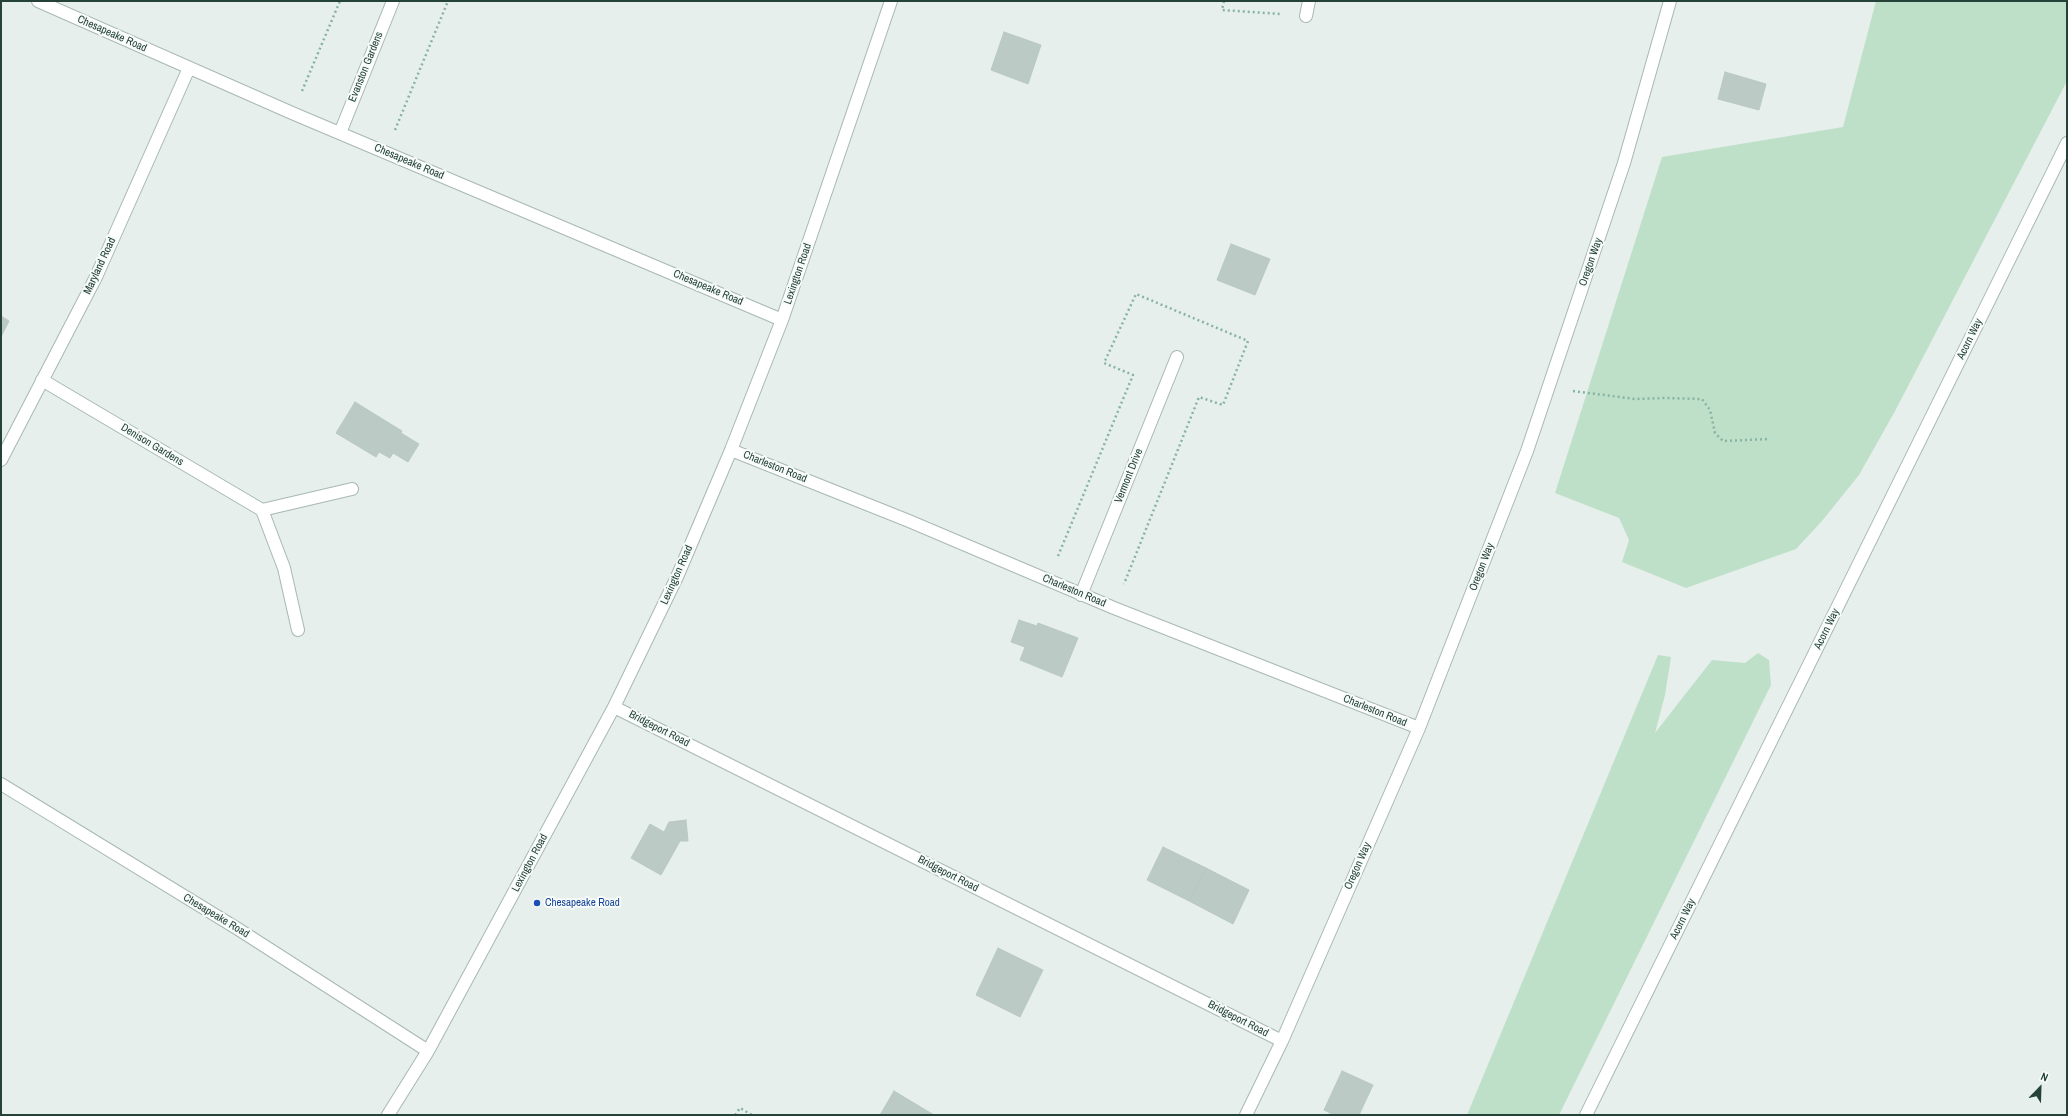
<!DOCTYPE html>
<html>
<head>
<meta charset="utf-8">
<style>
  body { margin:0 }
  #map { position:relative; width:2068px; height:1116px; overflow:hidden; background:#e6efeb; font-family:"Archivo Narrow",sans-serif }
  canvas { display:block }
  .frame { position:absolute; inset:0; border:2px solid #24423a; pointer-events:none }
  .north { position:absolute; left:2020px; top:1068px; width:40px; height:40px; -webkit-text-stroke:3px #f7fbf9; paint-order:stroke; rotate:23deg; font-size:11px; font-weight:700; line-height:16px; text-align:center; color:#24423a }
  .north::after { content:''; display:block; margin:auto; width:14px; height:18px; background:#24423a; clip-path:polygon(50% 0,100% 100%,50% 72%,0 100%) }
</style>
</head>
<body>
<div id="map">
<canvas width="2068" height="1116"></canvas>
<div class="frame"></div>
<div class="north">N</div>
</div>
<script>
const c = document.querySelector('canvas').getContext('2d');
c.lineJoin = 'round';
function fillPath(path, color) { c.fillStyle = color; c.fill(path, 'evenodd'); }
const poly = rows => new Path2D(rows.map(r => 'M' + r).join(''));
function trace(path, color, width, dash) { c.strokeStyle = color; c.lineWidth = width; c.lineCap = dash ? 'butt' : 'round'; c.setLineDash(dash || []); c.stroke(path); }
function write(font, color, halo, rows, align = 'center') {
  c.font = font + ' "Archivo Narrow",sans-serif'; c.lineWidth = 4; c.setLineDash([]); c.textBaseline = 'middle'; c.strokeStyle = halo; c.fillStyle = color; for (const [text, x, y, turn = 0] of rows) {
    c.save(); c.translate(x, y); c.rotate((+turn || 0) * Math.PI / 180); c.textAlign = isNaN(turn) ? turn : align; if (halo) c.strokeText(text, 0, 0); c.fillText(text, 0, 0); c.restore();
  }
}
const green = poly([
  [1876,1,2067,1,2067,81,1894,413,1859,475,1822,521,1796,549,1686,588,1622,562,1629,540,1619,518,1555,493,1662,157,1843,127],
  [1758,653,1769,660,1771,685,1559,1115,1467,1115,1658,655,1671,657,1665,695,1655,733,1712,660,1745,663]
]);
const building = poly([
  [1004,32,1041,45,1028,84,991,70,1004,32],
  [1725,72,1766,84,1759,110,1718,99,1725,72],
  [1231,244,1270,259,1255,295,1217,280,1231,244],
  [1,316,9,321,1,337,1,316],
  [355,402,402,431,401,433,419,444,408,462,393,453,390,458,379,452,376,457,336,433,355,402],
  [1019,620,1037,626,1038,623,1078,638,1062,677,1020,660,1025,647,1011,642,1019,620],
  [686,820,688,841,680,841,661,875,631,858,650,824,664,832,669,822,686,820],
  [1163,847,1206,868,1189,901,1147,880,1163,847],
  [1206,868,1249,890,1233,924,1189,901,1206,868],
  [998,948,1043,970,1020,1017,976,995,998,948],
  [1342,1071,1373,1085,1359,1115,1334,1115,1324,1110,1342,1071],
  [894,1091,934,1115,880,1115,894,1091]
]);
const path = poly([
  [1224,1,1222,10,1281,14],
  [302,91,340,1],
  [395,130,448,1],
  [1573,391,1635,399,1665,398,1702,399,1710,410,1715,433,1723,441,1769,439],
  [1058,556,1133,375,1104,363,1136,294,1248,341,1223,405,1199,397,1124,584],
  [735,1115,740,1108,752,1115]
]);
const minor = poly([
  [38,1,292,113,782,320],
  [1306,16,1309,1],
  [340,133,393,1],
  [42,380,262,510,284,568,298,630],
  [731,450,909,521,1114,608,1419,728],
  [1,460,96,277,189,68],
  [262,510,352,489],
  [1081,595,1177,357],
  [614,707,1282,1041],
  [1,784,238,929,428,1051],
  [388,1115,428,1051,614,707,677,577,731,450,782,320,891,1],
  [1246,1115,1282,1041,1419,728,1527,451,1624,163,1670,1],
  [1586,1115,2067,143]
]);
const markers = [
  [537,903,4,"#1a4fb4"]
];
const streetNames = [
  ["Chesapeake Road",112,34,24],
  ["Evanston Gardens",366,67,-68],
  ["Chesapeake Road",409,162,23],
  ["Oregon Way",1591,262,-71],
  ["Maryland Road",100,266,-65],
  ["Lexington Road",798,274,-71],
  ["Chesapeake Road",708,288,23],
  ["Acorn Way",1970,339,-64],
  ["Denison Gardens",152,445,31],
  ["Charleston Road",775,467,22],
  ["Vermont Drive",1129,476,-68],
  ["Oregon Way",1482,567,-69],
  ["Lexington Road",677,575,-66],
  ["Charleston Road",1074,591,23],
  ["Acorn Way",1827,629,-64],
  ["Charleston Road",1375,711,22],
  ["Bridgeport Road",659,729,27],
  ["Lexington Road",530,863,-62],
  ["Oregon Way",1358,866,-66],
  ["Bridgeport Road",948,874,27],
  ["Chesapeake Road",216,916,31],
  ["Acorn Way",1683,919,-64],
  ["Bridgeport Road",1238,1019,27]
];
const transitNames = [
  ["Chesapeake Road",545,903]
];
fillPath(green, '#bfe0c8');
fillPath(building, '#bbcac4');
trace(building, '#b8c9c2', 1);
trace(minor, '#a8b8b2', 14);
trace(path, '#86b3a5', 2.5, [2, 3]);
trace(minor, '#fff', 12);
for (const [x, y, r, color] of markers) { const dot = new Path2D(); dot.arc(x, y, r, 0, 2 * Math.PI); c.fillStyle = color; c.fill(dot); trace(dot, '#f7fbf9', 1.5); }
write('11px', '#24423a', '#f7fbf9', streetNames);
write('11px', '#164399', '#f7fbf9', transitNames, 'left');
</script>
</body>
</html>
